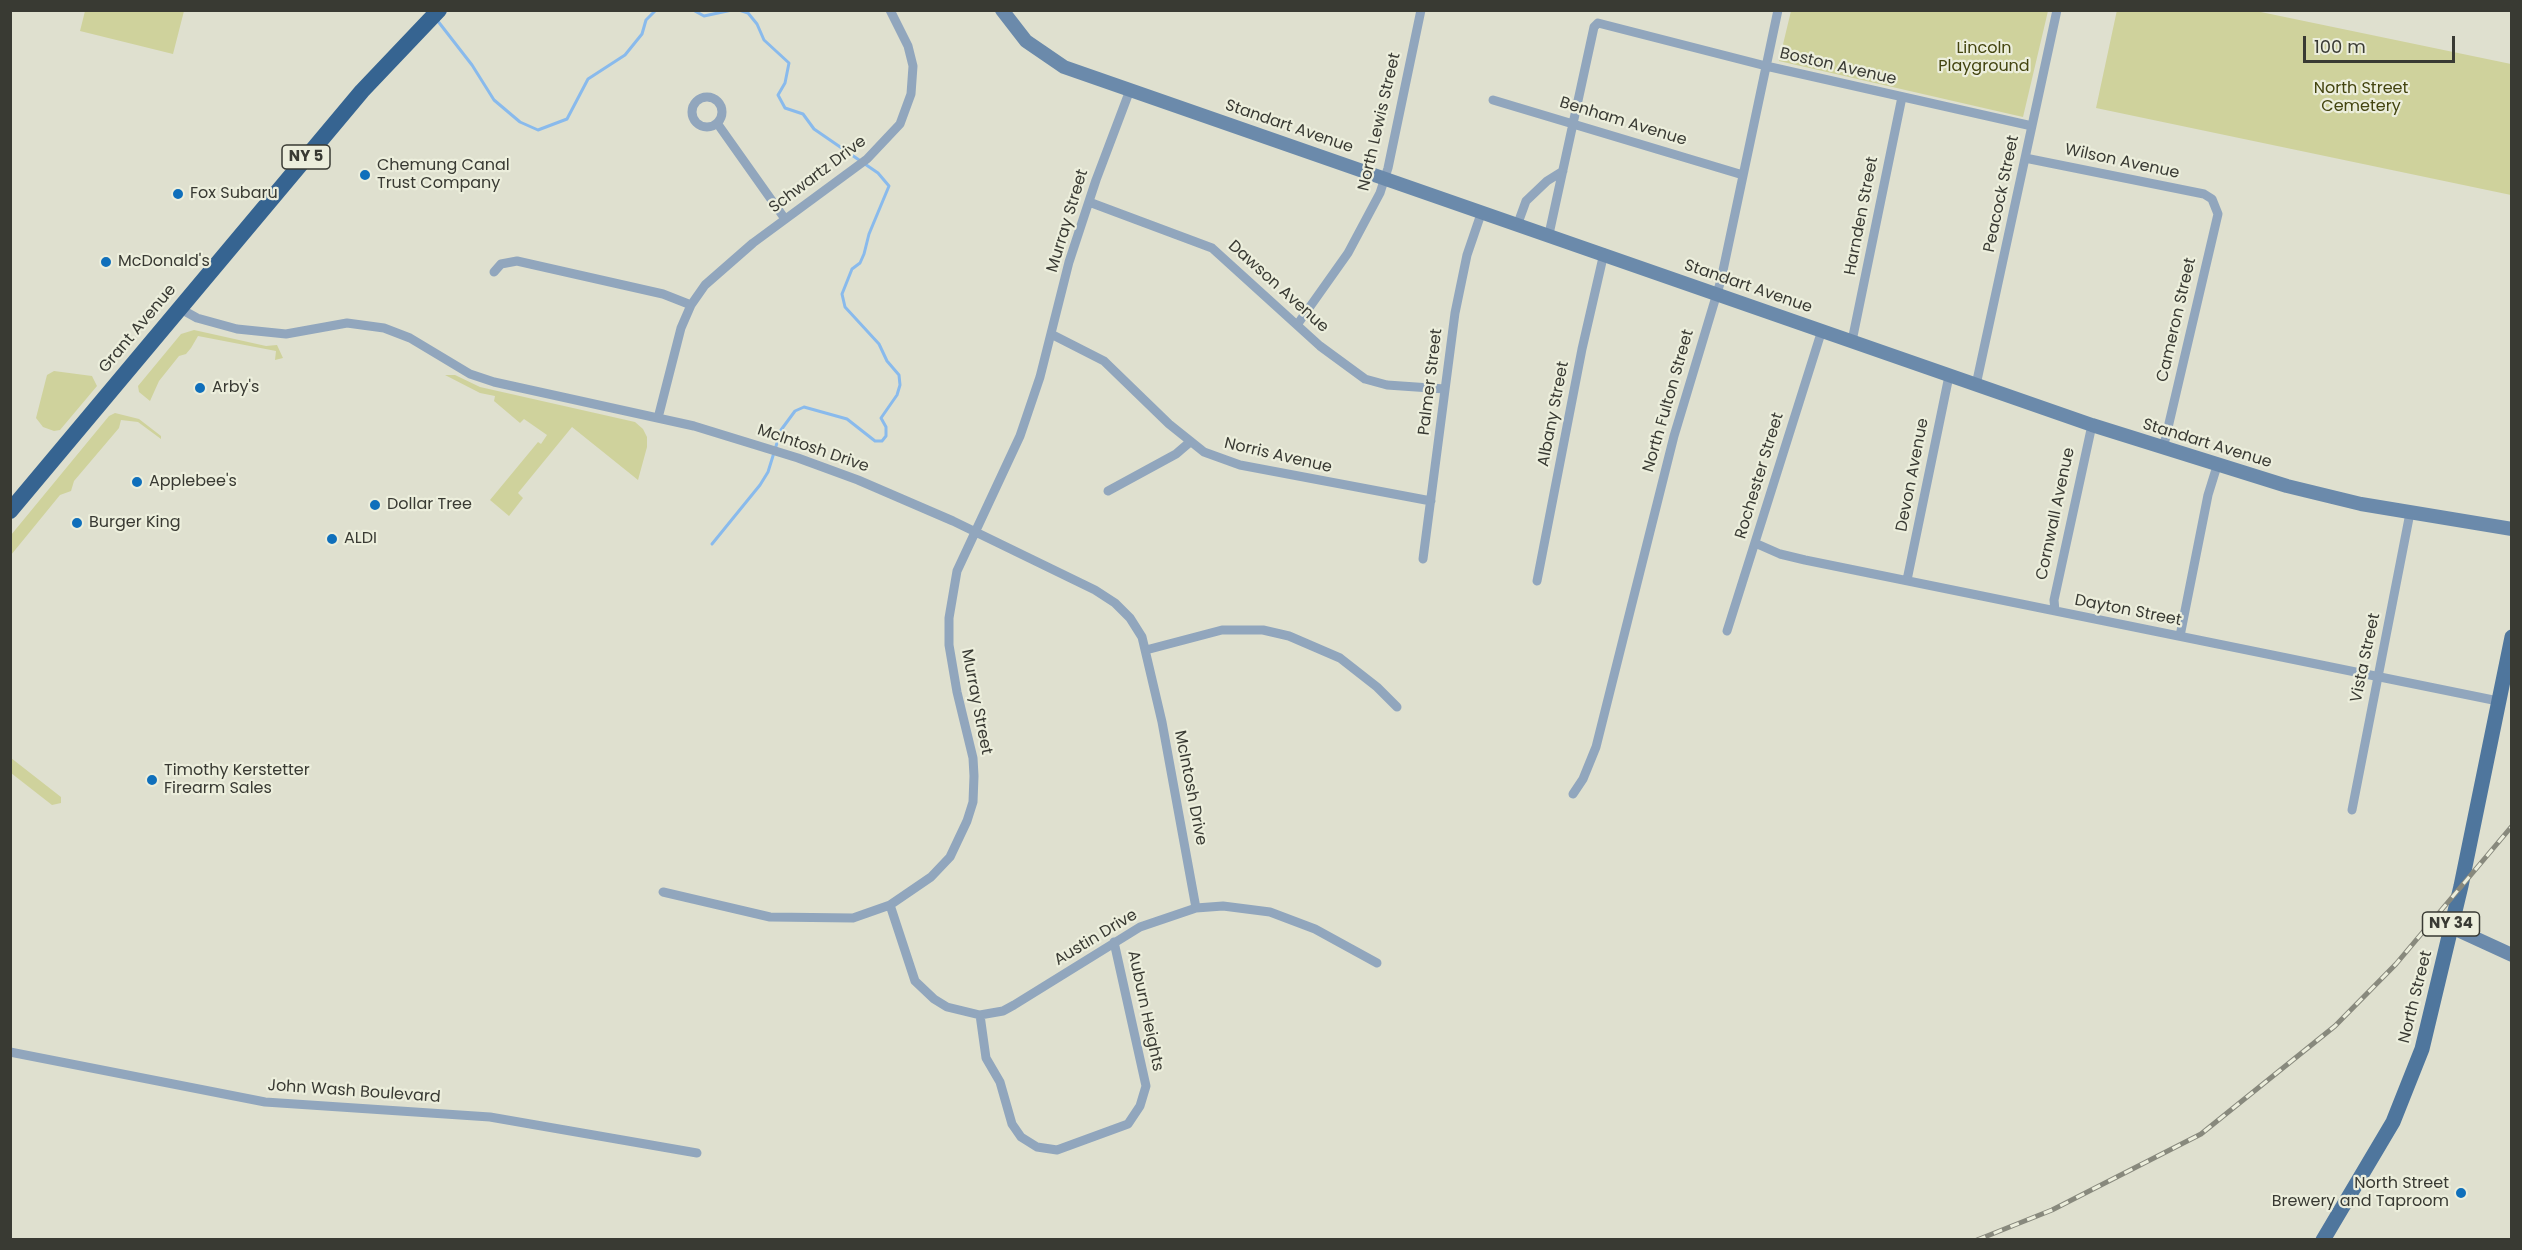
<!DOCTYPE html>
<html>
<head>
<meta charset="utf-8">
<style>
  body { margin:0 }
  #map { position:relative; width:2522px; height:1250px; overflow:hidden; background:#dfe0cf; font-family:Poppins,sans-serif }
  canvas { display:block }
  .frame { position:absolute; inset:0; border:12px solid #393a33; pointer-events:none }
  .scale { position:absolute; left:2303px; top:36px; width:152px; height:27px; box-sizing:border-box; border:3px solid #393a33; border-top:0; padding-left:8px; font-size:18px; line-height:21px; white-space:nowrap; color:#393a33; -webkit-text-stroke:4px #eceedc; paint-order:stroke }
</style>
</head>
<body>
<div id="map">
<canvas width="2522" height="1250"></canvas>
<div class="frame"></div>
<div class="scale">100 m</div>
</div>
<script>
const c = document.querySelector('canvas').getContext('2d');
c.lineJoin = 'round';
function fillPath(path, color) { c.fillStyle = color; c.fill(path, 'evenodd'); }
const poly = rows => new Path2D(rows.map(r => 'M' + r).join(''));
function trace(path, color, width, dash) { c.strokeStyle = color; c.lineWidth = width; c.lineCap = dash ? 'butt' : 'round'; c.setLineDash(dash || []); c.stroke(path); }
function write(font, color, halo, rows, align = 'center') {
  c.font = font + ' Poppins,sans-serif'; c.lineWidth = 4.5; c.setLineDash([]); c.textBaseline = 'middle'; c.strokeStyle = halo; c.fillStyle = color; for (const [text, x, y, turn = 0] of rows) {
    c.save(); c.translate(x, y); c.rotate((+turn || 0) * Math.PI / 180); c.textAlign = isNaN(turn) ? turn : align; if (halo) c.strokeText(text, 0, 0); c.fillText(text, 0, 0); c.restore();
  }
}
const green = poly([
  [2117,10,2256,11,2511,64,2511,195,2096,108],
  [85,11,85,10,184,11,173,54,80,31],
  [1791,11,1791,10,2048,11,2023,117,1779,61],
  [194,330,266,346,277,345,283,358,275,360,276,351,198,336,191,348,186,354,179,356,159,381,150,401,139,392,138,386,181,334],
  [54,371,92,376,97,386,60,430,54,431,43,427,36,418,47,375],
  [445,375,455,375,480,387,635,422,643,429,647,437,647,447,638,480,572,427,518,493,523,498,509,516,490,500,538,442,541,444,547,435,524,419,520,423,494,401,495,396,480,393],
  [115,413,139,419,161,436,161,439,138,422,121,420,119,428,74,481,71,491,60,495,11,555,11,535,109,416],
  [11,758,61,797,61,803,52,805,11,773]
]);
const stream = poly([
  [693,10,704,16,732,10],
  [437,20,472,65,494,100,520,122,538,130,567,119,588,79,625,55,642,34,646,20,656,10],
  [712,544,760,485,768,472,781,430,795,411,804,407,847,419,875,441,882,441,886,436,886,427,881,418,897,395,900,385,899,375,887,361,879,344,845,307,842,294,852,269,860,263,864,254,869,234,889,186,878,173,814,129,803,114,785,108,778,95,785,83,789,63,764,40,757,24,748,13,739,10]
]);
const street = poly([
  '692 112a15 15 0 1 1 30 0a15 15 0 1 1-30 0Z',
  [1493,100,1743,175],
  [717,123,785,219],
  [2025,158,2204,194,2212,199,2218,214,2163,449],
  [1089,202,1212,248,1320,346,1365,379,1387,385,1445,389],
  [1518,223,1526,201,1547,181,1563,171],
  [1549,234,1594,27,1598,23,1766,66,2032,126],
  [494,272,501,264,517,261,663,294,691,305],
  [179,308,197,318,237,329,286,334,347,323,384,328,410,338,470,374,494,382,694,426,798,458,858,480,953,521,1095,590,1115,603,1130,618,1142,637,1162,722,1196,908],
  [1297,325,1348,253,1380,193,1388,168,1421,10],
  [1051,334,1104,361,1169,424,1204,452,1240,465,1431,501],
  [1852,341,1902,97],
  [1976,385,2057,10],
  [658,418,681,328,691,305,705,285,753,243,867,159,900,124,911,94,913,66,908,46,890,10],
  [1108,491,1176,454,1190,442],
  [1755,543,1780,554,1805,560,2498,701],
  [1423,559,1455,313,1467,255,1482,211],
  [1907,580,1949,376],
  [1537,581,1582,349,1604,253],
  [2055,611,2054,600,2092,425],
  [1727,631,1822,330],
  [2180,636,2208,495,2217,466],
  [1146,650,1222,630,1263,630,1289,636,1340,658,1377,687,1397,707],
  [1573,794,1583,779,1596,747,1674,436,1721,280,1778,10],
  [2352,810,2410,513],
  [663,892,770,917,853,918,890,905,931,877,950,857,967,821,973,802,974,776,973,758,957,692,949,645,949,618,957,571,1020,436,1040,377,1069,262,1096,180,1130,90],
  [890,905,915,981,934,999,947,1007,980,1015,1003,1011,1014,1005,1140,927,1196,908,1223,906,1270,912,1315,929,1377,963],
  [980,1015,986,1058,1000,1082,1012,1124,1021,1137,1037,1147,1057,1150,1128,1124,1140,1106,1146,1086,1114,942],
  [10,1052,265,1102,490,1117,697,1153]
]);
const secondary = poly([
  [1002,10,1026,41,1064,67,2092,425,2287,486,2361,504,2512,529],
  [2451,927,2512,955]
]);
const primary = poly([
  [2323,1240,2393,1122,2422,1049,2461,886,2512,637]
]);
const highway = poly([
  [10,511,362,91,439,10]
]);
const rail = poly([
  [1977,1240,2052,1210,2201,1134,2335,1026,2396,964,2512,826]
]);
const markers = [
  [365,175,6,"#0f6fbb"],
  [178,194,6,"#0f6fbb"],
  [106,262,6,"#0f6fbb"],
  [200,388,6,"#0f6fbb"],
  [137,482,6,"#0f6fbb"],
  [375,505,6,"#0f6fbb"],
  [77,523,6,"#0f6fbb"],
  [332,539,6,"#0f6fbb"],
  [152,780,6,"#0f6fbb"],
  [2461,1193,6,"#0f6fbb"]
];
const shields = [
  [306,157,48],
  [2451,924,57]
];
const shieldNames = [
  ["NY 5",306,157],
  ["NY 34",2451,924]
];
const parkNames = [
  ["Lincoln",1984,49],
  ["Playground",1984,67],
  ["North Street",2361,89],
  ["Cemetery",2361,107]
];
const streetNames = [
  ["Boston Avenue",1838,67,13],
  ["North Lewis Street",1380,122,-77],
  ["Benham Avenue",1623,122,17],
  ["Standart Avenue",1289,127,19],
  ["Wilson Avenue",2122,162,12],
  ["Schwartz Drive",818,175,-37],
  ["Peacock Street",2002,194,-78],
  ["Harnden Street",1862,216,-79],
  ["Murray Street",1068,221,-73],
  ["Dawson Avenue",1278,287,42],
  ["Standart Avenue",1748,287,19],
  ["Cameron Street",2177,320,-77],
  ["Grant Avenue",138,329,-50],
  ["Palmer Street",1431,382,-83],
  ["North Fulton Street",1669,401,-74],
  ["Albany Street",1554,414,-79],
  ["Standart Avenue",2207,444,17],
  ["McIntosh Drive",813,449,19],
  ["Norris Avenue",1278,456,13],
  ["Devon Avenue",1913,475,-79],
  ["Rochester Street",1760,476,-73],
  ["Cornwall Avenue",2056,514,-78],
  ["Dayton Street",2128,611,11],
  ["Vista Street",2366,658,-78],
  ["Murray Street",976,702,79],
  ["McIntosh Drive",1190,788,79],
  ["Austin Drive",1096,938,-31],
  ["North Street",2416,997,-76],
  ["Auburn Heights",1145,1011,78],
  ["John Wash Boulevard",354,1092,4]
];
const poiNames = [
  ["Chemung Canal",377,166],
  ["Trust Company",377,184],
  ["Fox Subaru",190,194],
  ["McDonald's",118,262],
  ["Arby's",212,388],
  ["Applebee's",149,482],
  ["Dollar Tree",387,505],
  ["Burger King",89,523],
  ["ALDI",344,539],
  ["Timothy Kerstetter",164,771],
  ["Firearm Sales",164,789],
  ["North Street",2449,1184,"right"],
  ["Brewery and Taproom",2449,1202,"right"]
];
fillPath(green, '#cfd29c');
trace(stream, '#89baec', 3);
trace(street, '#91a6bd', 9);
trace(secondary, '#6b8aab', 14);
trace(primary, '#4f769d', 15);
trace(highway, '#366491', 16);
trace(rail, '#88897d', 5);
trace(rail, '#eceedc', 3, [9]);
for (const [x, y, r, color] of markers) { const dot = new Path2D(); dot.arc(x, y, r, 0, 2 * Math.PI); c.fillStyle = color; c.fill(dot); trace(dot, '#eceedc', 2); }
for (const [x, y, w] of shields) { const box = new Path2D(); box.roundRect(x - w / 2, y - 12, w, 24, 4.5); c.fillStyle = '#eceedc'; c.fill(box); trace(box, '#393a33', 1.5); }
write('bold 15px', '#393a33', null, shieldNames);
write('16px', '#43440f', '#eceedc', parkNames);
write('16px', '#393a33', '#eceedc', streetNames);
write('16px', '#393a33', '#eceedc', poiNames, 'left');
</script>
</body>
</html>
